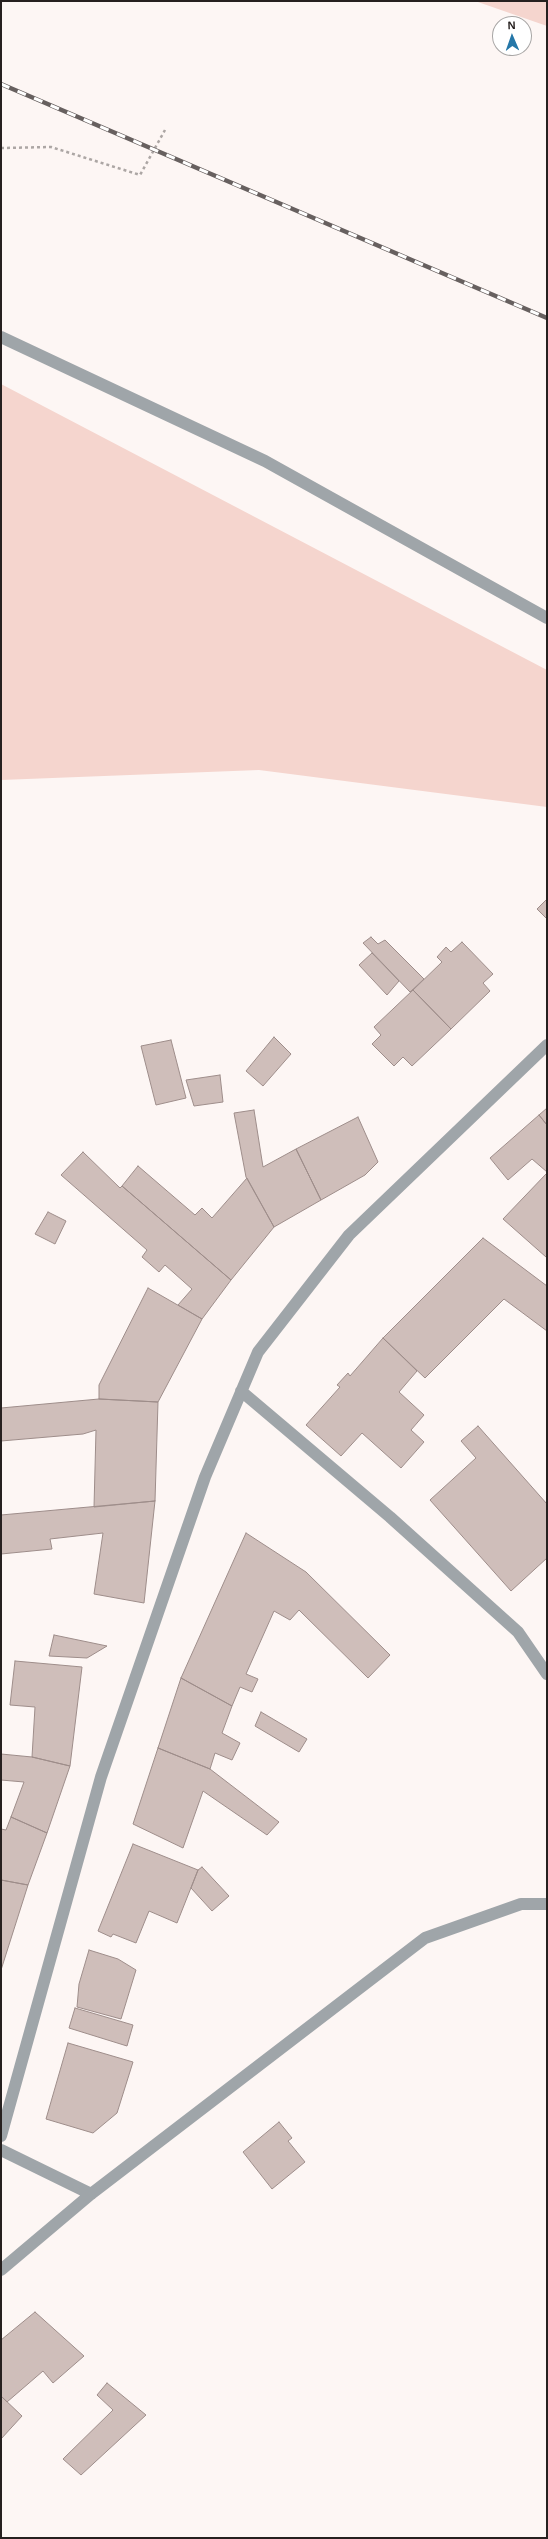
<!DOCTYPE html>
<html>
<head>
<meta charset="utf-8">
<style>
  body { margin:0 }
  #map { position:relative; width:548px; height:2539px; overflow:hidden; background:#fdf6f4; font-family:Helvetica,sans-serif }
  canvas { display:block }
  .frame { position:absolute; inset:0; border:2px solid #26201f; pointer-events:none }
  .north { position:absolute; left:492px; top:16px; width:40px; height:40px; box-sizing:border-box; background:#fff; border:1px solid #a8a6a5; border-radius:50%; rotate:358deg; font-size:11px; font-weight:700; line-height:16px; text-align:center; color:#26201f }
  .north::after { content:''; display:block; margin:auto; width:14px; height:18px; background:#2577a8; clip-path:polygon(50% 0,100% 100%,50% 72%,0 100%) }
</style>
</head>
<body>
<div id="map">
<canvas width="548" height="2539"></canvas>
<div class="frame"></div>
<div class="north">N</div>
</div>
<script>
const c = document.querySelector('canvas').getContext('2d');
c.lineJoin = 'round';
function fillPath(path, color) { c.fillStyle = color; c.fill(path, 'evenodd'); }
const poly = rows => new Path2D(rows.map(r => 'M' + r).join(''));
function trace(path, color, width, dash) { c.strokeStyle = color; c.lineWidth = width; c.lineCap = dash ? 'butt' : 'round'; c.setLineDash(dash || []); c.stroke(path); }
const green = poly([
  [475,1,547,1,547,26],
  [1,384,547,670,547,807,259,770,1,780]
]);
const building = poly([
  [547,899,547,919,537,909,547,899],
  [371,937,378,944,385,940,424,979,410,992,363,943,371,937],
  [462,942,493,974,483,983,490,991,451,1029,413,990,442,962,437,957,446,947,451,952,462,942],
  [372,953,399,981,387,995,359,965,372,953],
  [413,990,451,1029,412,1066,403,1057,394,1066,372,1044,381,1035,374,1027,413,990],
  [274,1037,291,1054,263,1086,246,1071,274,1037],
  [171,1040,186,1098,156,1105,141,1046,171,1040],
  [220,1075,223,1102,194,1106,186,1080,220,1075],
  [547,1108,547,1125,539,1115,547,1108],
  [254,1110,263,1167,296,1149,321,1200,274,1227,246,1177,234,1113,254,1110],
  [539,1115,547,1125,547,1172,532,1159,508,1180,490,1158,539,1115],
  [358,1117,378,1162,365,1175,321,1200,296,1149,358,1117],
  [83,1152,120,1188,122,1186,231,1280,202,1319,178,1305,192,1289,165,1265,159,1272,142,1257,147,1250,61,1175,83,1152],
  [138,1166,195,1215,202,1208,212,1218,247,1178,274,1227,231,1280,122,1186,138,1166],
  [547,1173,547,1256,546,1257,503,1219,547,1173],
  [48,1212,66,1221,55,1244,35,1234,48,1212],
  [483,1238,547,1286,547,1331,504,1299,425,1378,383,1338,483,1238],
  [148,1288,202,1319,158,1402,99,1399,99,1385,148,1288],
  [383,1338,417,1371,399,1392,424,1415,411,1430,424,1442,401,1468,362,1433,341,1456,306,1425,340,1387,337,1385,348,1373,350,1376,383,1338],
  [99,1399,158,1402,155,1501,94,1507,96,1430,83,1434,1,1441,1,1408,99,1399],
  [478,1426,547,1504,547,1558,511,1591,430,1500,476,1458,461,1441,478,1426],
  [155,1501,144,1603,94,1594,103,1533,50,1539,52,1549,1,1554,1,1515,155,1501],
  [246,1533,306,1572,390,1655,368,1678,299,1610,290,1620,274,1611,246,1674,258,1679,252,1692,240,1687,232,1706,181,1678,246,1533],
  [54,1635,107,1646,87,1658,49,1656,54,1635],
  [15,1661,82,1667,70,1766,32,1757,35,1707,10,1705,15,1661],
  [181,1678,232,1706,222,1733,240,1743,232,1760,215,1753,210,1769,158,1748,181,1678],
  [261,1712,307,1739,299,1752,255,1726,261,1712],
  [158,1748,210,1769,279,1822,267,1835,203,1791,183,1848,133,1824,158,1748],
  [1,1754,32,1757,70,1766,47,1833,11,1817,24,1782,1,1780,1,1754],
  [11,1817,47,1833,28,1885,1,1880,1,1829,6,1830,11,1817],
  [133,1844,198,1870,177,1923,149,1911,136,1943,113,1934,111,1937,98,1931,133,1844],
  [202,1867,229,1896,212,1911,191,1888,198,1870,202,1867],
  [1,1880,28,1885,1,1970,1,1880],
  [89,1950,118,1959,136,1970,121,2019,77,2007,79,1984,89,1950],
  [75,2008,133,2025,127,2046,69,2028,75,2008],
  [68,2043,133,2062,117,2113,93,2133,46,2119,68,2043],
  [279,2122,292,2138,288,2141,305,2162,272,2189,243,2152,279,2122],
  [35,2312,84,2356,53,2383,43,2371,7,2402,1,2396,1,2340,35,2312],
  [107,2383,146,2415,81,2475,63,2459,113,2410,97,2395,107,2383],
  [1,2396,22,2416,1,2439,1,2396]
]);
const path = poly([
  [1,148,51,147,140,175,165,130]
]);
const minor = poly([
  [1,337,265,461,547,618],
  [241,1391,390,1517,518,1632,547,1674],
  [1,2136,101,1777,205,1477,258,1352,349,1235,547,1045],
  [1,2150,91,2194],
  [1,2270,91,2194,425,1938,521,1904,547,1904]
]);
const rail = poly([
  [1,84,547,318]
]);
fillPath(green, '#f5d5ce');
fillPath(building, '#cfbeba');
trace(building, '#9e8d8a', 1);
trace(path, '#aca6a4', 2.5, [3, 3]);
trace(minor, '#9fa5a9', 12);
trace(rail, '#67605f', 4.5);
trace(rail, '#fff', 3, [9]);
</script>
</body>
</html>
